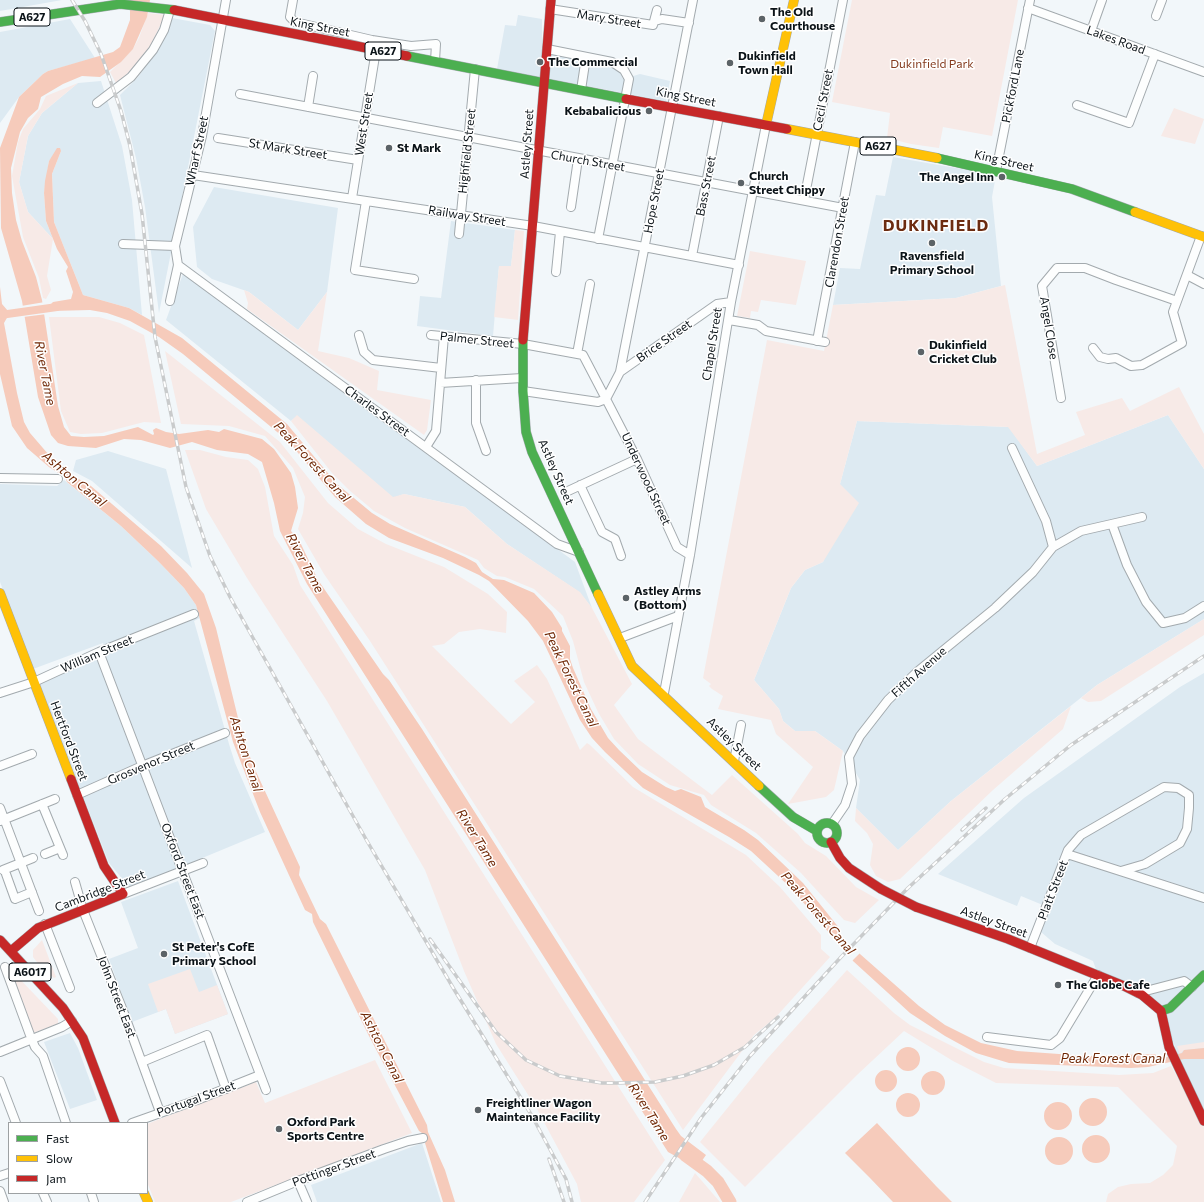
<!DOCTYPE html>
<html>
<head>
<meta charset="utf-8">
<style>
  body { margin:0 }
  #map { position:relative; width:1204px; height:1202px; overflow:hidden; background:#f2f7fa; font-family:Commissioner,sans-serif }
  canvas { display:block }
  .legend { position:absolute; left:8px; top:1122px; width:140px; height:72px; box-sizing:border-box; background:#fff; border:1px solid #9da1a3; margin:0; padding:5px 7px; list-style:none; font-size:12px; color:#0b1318 }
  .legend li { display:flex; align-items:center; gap:8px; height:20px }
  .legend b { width:20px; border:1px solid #9da1a3 }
</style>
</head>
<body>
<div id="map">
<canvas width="1204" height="1202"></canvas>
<ul class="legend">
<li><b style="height:5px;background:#4caf50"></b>Fast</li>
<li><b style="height:5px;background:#ffc107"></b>Slow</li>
<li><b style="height:5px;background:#c62828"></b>Jam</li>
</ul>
</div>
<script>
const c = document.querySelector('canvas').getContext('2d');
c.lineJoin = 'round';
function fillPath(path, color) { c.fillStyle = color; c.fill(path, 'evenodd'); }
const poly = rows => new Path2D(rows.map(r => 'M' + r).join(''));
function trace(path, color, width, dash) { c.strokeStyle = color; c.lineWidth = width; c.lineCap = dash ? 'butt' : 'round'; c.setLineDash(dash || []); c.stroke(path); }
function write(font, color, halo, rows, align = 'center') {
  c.font = font + ' Commissioner,sans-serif'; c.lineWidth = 3; c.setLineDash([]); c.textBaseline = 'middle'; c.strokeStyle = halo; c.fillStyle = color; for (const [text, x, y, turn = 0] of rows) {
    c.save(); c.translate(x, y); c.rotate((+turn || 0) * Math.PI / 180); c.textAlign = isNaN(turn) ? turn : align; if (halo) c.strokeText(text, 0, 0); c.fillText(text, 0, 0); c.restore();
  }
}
const built = poly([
  [0,0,62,0,0,11],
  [518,15,542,19,542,51,609,65,619,71,623,79,640,74,670,81,666,101,497,69,505,25,516,26],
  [172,18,210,25,215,31,159,313,145,207,136,158,120,95,138,77,154,55],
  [70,19,95,58,48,71,43,74,19,97,0,123,0,32],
  [101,81,122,146,132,200,142,315,129,308,83,295,54,222,52,174,61,151,49,161,44,193,46,221,53,239,28,212,19,182,28,136,42,113,78,83],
  [893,157,996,175,992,197,1001,286,956,298,833,305,840,268,860,269,876,195,885,196],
  [214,187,338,208,327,292,298,330,249,292,212,279,197,267,193,227],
  [451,221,515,230,511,267,499,266,493,336,417,326,420,296,441,298],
  [183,274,575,562,592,608,579,592,507,544,465,507,404,494,393,498,297,416,291,421,166,320],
  [1168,415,1204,469,1204,619,1097,685,951,801,898,850,856,808,860,780,843,751,815,731,795,731,783,721,779,709,754,680,791,588,805,570,823,562,840,484,857,421,1009,427,1037,466],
  [108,451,166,469,192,568,92,481,73,471,76,460],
  [64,480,121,526,158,561,184,588,196,605,200,618,194,621,229,744,235,763,265,832,130,888,109,863,39,682,108,654,103,643,33,669,0,582,0,484,57,486],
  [1204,673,1204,1121,1161,1011,1098,975,1093,961,1055,944,1041,932,1050,908,1021,896,1017,906,938,874,1024,798,1180,687],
  [178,881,228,1014,175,1034,166,1009,132,1022,109,959,138,948,121,902],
  [70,1033,78,1048,97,1100,70,1109,44,1042],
  [422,1143,441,1202,317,1202,311,1185]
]);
const green = poly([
  [852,0,1018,0,992,136,943,127,939,148,911,144,887,138,890,113,832,102],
  [148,13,165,15,148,51,117,85,110,72,133,49,139,38],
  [78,83,42,113,28,136,19,182,28,212,53,239,47,276,51,290,46,299,43,298,39,278,23,237,12,176,18,142,23,129,40,109,46,96],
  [1174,108,1204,119,1195,144,1161,136],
  [515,230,524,231,518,320,494,317,499,266,511,266],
  [750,251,806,261,796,305,761,300,758,312,751,311,750,318,737,316],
  [1005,285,1037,454,1085,435,1076,412,1122,398,1130,411,1179,387,1204,434,1204,469,1168,415,1037,466,1008,427,857,421,840,484,859,503,823,562,805,570,791,588,754,680,779,709,783,721,795,731,815,731,843,751,834,790,826,797,788,804,813,767,776,734,771,720,718,709,723,696,712,689,709,686,711,684,703,678,767,340,824,351,833,305,956,298],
  [244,290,249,292,298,330,327,292,318,351,349,358,379,371,377,390,431,400,427,430,424,435,247,309,248,303],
  [49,317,99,317,120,323,144,335,161,423,144,422,102,433,81,434,70,432,61,411],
  [165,351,280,442,328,503,358,529,386,544,444,567,488,594,507,612,506,633,480,629,459,632,444,644,432,646,511,724,535,702,514,681,537,665,547,679,580,750,587,743,590,745,633,787,746,855,780,887,821,935,821,949,830,957,775,1018,754,1035,683,1130,370,641,324,574,298,529,303,513,305,497,293,468,265,436,229,426,181,424],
  [297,415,393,497,404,494,465,507,507,544,580,592,592,608,632,684,614,705,638,739,712,795,732,775,798,834,805,843,826,856,856,887,879,900,855,923,844,920,801,873,756,833,711,805,704,795,670,785,638,764,614,739,598,712,584,682,573,641,563,616,534,589,505,577,497,576,484,568,478,560,405,528,374,511,349,490,332,473,291,421],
  [185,450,200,450,226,457,248,460,258,469,265,487,274,536,293,565,300,585,665,1160,634,1202,581,1202,577,1184,537,1109,496,1044,464,971,425,870,327,701,247,578,206,509],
  [1204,619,1204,635,1101,701,1088,702,1081,698,1097,685],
  [1071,706,1063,729,993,790,900,879,888,882,876,876,870,865,873,844,867,833,855,821,856,808,898,850,951,801],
  [42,940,56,977,54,978,40,966,33,957,33,950],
  [190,969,199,992,217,985,228,1014,175,1034,166,1009,158,1012,148,984],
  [847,970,894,1013,910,1025,984,1062,1004,1068,1119,1075,1153,1073,1171,1066,1204,1124,1204,1202,1106,1202,1108,1194,1118,1187,1131,1184,1150,1183,1163,1175,1173,1165,1177,1146,1118,1087,996,1083,953,1061,904,1031,857,1075,745,1187,700,1142,767,1059],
  [14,973,58,1019,58,1024,33,1033,11,974],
  [1204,1042,1204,1048,1184,1050,1180,1054,1177,1046],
  [375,1060,412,1133,231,1202,155,1202,147,1182,147,1124,256,1082,265,1103],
  [695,1173,720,1202,679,1202]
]);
const water = poly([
  [130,0,150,0,147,17,133,49,121,62,100,77,82,76,63,84,41,97,38,109,28,118,20,132,11,168,12,193,16,220,22,241,36,277,42,300,58,406,64,427,71,436,84,437,104,436,138,427,153,435,154,434,153,430,156,428,166,432,179,434,208,430,219,432,224,429,262,439,274,449,291,473,295,487,298,508,291,531,300,542,318,580,383,674,389,680,422,729,676,1129,681,1136,706,1155,697,1168,668,1152,307,584,280,531,274,503,262,462,248,454,217,450,192,442,170,448,141,440,124,439,96,448,68,446,58,443,51,435,38,397,22,301,1,228,0,148,19,97,43,74,48,71,113,52,120,47,130,20],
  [57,148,60,148,61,151,52,174,54,222,83,295,129,308,182,338,287,424,337,484,372,513,390,524,465,557,476,563,482,572,493,579,504,580,534,593,552,612,562,628,562,631,570,646,570,659,573,668,591,709,608,738,619,750,642,772,666,787,675,791,681,789,701,797,705,807,744,830,758,840,803,883,860,954,919,1006,945,1025,981,1043,1017,1051,1087,1056,1154,1054,1163,1058,1182,1053,1184,1050,1204,1048,1204,1059,1184,1059,1148,1067,1131,1068,1009,1063,976,1053,945,1036,910,1013,853,961,791,888,751,851,729,837,643,788,605,752,592,738,580,720,543,641,528,621,489,581,479,575,443,558,389,538,366,524,335,497,288,441,183,354,159,337,130,321,107,313,90,310,52,311,47,308,53,302,71,299,73,292,66,271,68,267,57,249,46,221,44,193,45,181,49,161],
  [0,287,2,304,8,311,16,311,18,312,16,315,8,316,4,323,17,393,24,422,30,433,61,469,91,486,161,546,187,573,204,594,216,628,239,722,252,763,300,867,299,875,320,919,326,924,427,1125,428,1132,445,1170,455,1202,443,1202,425,1143,427,1139,425,1135,419,1131,369,1036,313,922,312,914,305,910,260,812,233,742,196,605,184,588,158,561,121,526,67,482,65,477,49,467,27,448,12,426,0,374],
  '896 1059a12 12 0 1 1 24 0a12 12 0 1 1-24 0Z',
  '875 1081a11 11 0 1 1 22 0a11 11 0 1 1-22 0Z',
  '921 1083a12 12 0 1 1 24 0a12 12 0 1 1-24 0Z',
  '896 1105a12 12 0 1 1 24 0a12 12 0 1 1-24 0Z',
  '1079 1112a14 14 0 1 1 28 0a14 14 0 1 1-28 0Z',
  '1044 1116a14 14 0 1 1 28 0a14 14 0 1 1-28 0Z',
  [877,1123,936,1186,952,1202,893,1202,870,1178,845,1153],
  '1082 1149a14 14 0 1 1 28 0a14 14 0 1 1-28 0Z',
  '1045 1151a14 14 0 1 1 28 0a14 14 0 1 1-28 0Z'
]);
const pier = poly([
  [45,302,46,307,47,305,47,314,23,317,21,306],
  [843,928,861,952,851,962,832,939]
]);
const canal = poly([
  [0,315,57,307]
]);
const river = poly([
  [685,1155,707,1171,718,1182,730,1202]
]);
const street = poly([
  [293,0,290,17,295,22,372,40,411,46,436,44,435,61],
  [1028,8,1204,72],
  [550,9,653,25,657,10],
  [1156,16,1162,0],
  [655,21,662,19,689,23],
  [1091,31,1102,0],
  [547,49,612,62,624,70,629,79,598,239],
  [581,90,586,57],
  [240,94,843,208],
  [97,103,131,77,153,50,164,30,170,10],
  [1077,105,1129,123,1155,54],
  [308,107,313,76],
  [218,138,358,160],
  [996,171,1030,0],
  [193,175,533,226,739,265],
  [352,198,376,50],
  [804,200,843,0],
  [366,201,355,270,414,279],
  [571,207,578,159],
  [459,234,475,69],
  [123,244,175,246],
  [692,256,719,116],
  [178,265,557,544,579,552],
  [556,272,560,232],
  [1187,275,1204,284],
  [170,301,178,265,175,246,202,136,226,0],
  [729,320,758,325,766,331,825,342],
  [359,335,364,352,373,360,441,368],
  [431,335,523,344,583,355,606,399,598,402,523,391],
  [817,341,855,142],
  [1093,348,1100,357,1108,359,1116,358,1131,366,1142,365,1182,343,1173,312,1201,236],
  [577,354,590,284],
  [620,372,717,304,731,302],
  [476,380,476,423,486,451],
  [440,383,522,378],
  [1061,398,1042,286,1057,268,1085,268,1116,280,1177,301],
  [426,447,436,431,444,336],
  [1012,448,1046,521,1053,547],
  [0,478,58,479],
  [580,485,602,532,615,539,621,556],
  [568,491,637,459],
  [1112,524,1127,565,1146,602,1163,623,1185,618,1204,606],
  [690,555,677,547,637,459,606,399,620,372,693,0],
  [620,638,678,616],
  [99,652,266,1090],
  [0,693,34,682,99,652,194,614],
  [664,693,690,555,731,302,766,125],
  [734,761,741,725],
  [0,766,32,754],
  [77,795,142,766,225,733],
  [42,804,63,855],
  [0,808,39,911],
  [0,821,55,799],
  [832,824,845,805,852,784,849,757,860,736,888,700,918,671,995,608,1033,572,1053,547,1081,531,1142,517],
  [45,854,60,848],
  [1067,854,1204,898],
  [3,870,33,858],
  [6,874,15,899,32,892],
  [75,882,83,910,122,1008,160,1112],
  [123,894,203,863],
  [45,924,70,988],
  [1030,948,1068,850,1081,835,1164,787,1178,788,1189,795,1189,808,1187,829,1180,843,1145,864,1121,871],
  [5,967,30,1035,35,1047,43,1056,66,1123],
  [1138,993,1184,981,1192,987],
  [987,1037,1051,1045,1060,1038,1098,975],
  [0,1052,62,1027,72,1021],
  [142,1062,207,1035,226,1089],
  [0,1081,16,1123],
  [132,1123,197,1100,260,1075],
  [0,1176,9,1173],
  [298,1181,307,1202],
  [0,1191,4,1202],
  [43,1193,47,1202],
  [91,1193,94,1202],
  [247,1202,298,1181,384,1149,408,1141,423,1138]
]);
const fast = poly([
  [0,22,120,4,174,10],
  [407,56,626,99],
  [937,158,1072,189,1135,212],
  [523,340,523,391,526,432,532,452,598,594],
  [759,786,793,817,817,831],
  '817 833a10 10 0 1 1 20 0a10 10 0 1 1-20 0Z',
  [1161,1011,1170,1008,1204,975]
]);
const slow = poly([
  [766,125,794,0],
  [787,129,937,158],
  [1135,212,1204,237],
  [0,593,71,779],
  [598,594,632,666,759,786],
  [144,1193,148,1202]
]);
const jam = poly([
  [174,10,407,56],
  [626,99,787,129],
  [523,340,551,0],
  [831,842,840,858,849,868,881,889],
  [916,907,1008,939,1124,986,1142,995,1161,1011],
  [0,940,63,1008,83,1038,115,1123],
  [11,951,38,928,123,894,104,866,71,779],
  [1161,1011,1169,1047,1204,1121]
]);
const rail = poly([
  [72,0,85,21,101,54,121,111,130,146,142,214,155,337,186,487,210,556,230,597,367,841,455,991,532,1116,566,1179,572,1202],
  [962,830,986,808],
  [430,939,496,1032,526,1060,560,1076,602,1083,617,1083,655,1082,683,1076,714,1065,745,1047,778,1017],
  [549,1159,564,1202],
  [645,1202,701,1118,750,1056,842,956,908,888,1005,799,1071,745,1204,656]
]);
const jamBridge = poly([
  [881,889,916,907]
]);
const markers = [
  [762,19,4,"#5c6367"],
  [540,62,4,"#5c6367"],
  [730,63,4,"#5c6367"],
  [649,111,4,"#5c6367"],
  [389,148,4,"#5c6367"],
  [1002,177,4,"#5c6367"],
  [741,183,4,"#5c6367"],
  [932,243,4,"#5c6367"],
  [921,352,4,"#5c6367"],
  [626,598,4,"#5c6367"],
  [164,954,4,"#5c6367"],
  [1058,985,4,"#5c6367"],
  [478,1110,4,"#5c6367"],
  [279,1129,4,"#5c6367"]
];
const shields = [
  [32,17,36],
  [383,51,36],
  [878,146,36],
  [30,972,42]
];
const shieldNames = [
  ["A627",32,17],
  ["A627",383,51],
  ["A627",878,146],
  ["A6017",30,972]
];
const poiNames = [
  ["The Old",770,12],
  ["Courthouse",770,26],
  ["Dukinfield",738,56],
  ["Town Hall",738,70],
  ["The Commercial",548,62],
  ["Kebabalicious",641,111,"right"],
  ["St Mark",397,148],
  ["Church",749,176],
  ["Street Chippy",749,190],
  ["The Angel Inn",994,177,"right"],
  ["Ravensfield",932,256,"center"],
  ["Primary School",932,270,"center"],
  ["Dukinfield",929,345],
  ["Cricket Club",929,359],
  ["Astley Arms",634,591],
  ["(Bottom)",634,605],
  ["St Peter's CofE",172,947],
  ["Primary School",172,961],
  ["The Globe Cafe",1066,985],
  ["Freightliner Wagon",486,1103],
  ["Maintenance Facility",486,1117],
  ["Oxford Park",287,1122],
  ["Sports Centre",287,1136]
];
const streetNames = [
  ["Mary Street",609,19,9],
  ["King Street",320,27,11],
  ["Lakes Road",1116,40,20],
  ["Pickford Lane",1013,86,-79],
  ["King Street",686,97,11],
  ["Cecil Street",823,100,-79],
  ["West Street",364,124,-81],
  ["Astley Street",527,144,-86],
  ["St Mark Street",288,149,9],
  ["Wharf Street",197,151,-78],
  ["Highfield Street",467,151,-84],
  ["Church Street",588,161,10],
  ["King Street",1004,161,13],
  ["Bass Street",706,186,-79],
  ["Hope Street",654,201,-79],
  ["Railway Street",467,216,9],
  ["Clarendon Street",837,242,-80],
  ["Angel Close",1049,328,81],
  ["Palmer Street",477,340,6],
  ["Brice Street",664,341,-35],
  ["Chapel Street",712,344,-81],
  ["Charles Street",377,411,36],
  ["Astley Street",556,472,66],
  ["Underwood Street",646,479,65],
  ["William Street",97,654,-23],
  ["Fifth Avenue",919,672,-42],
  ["Hertford Street",69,741,69],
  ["Astley Street",734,744,44],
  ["Grosvenor Street",151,763,-23],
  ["Oxford Street East",183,871,69],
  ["Platt Street",1053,890,-69],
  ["Cambridge Street",100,891,-21],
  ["Astley Street",994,922,20],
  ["John Street East",117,997,69],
  ["Portugal Street",196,1099,-20],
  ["Pottinger Street",334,1168,-20]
];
const parkNames = [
  ["Dukinfield Park",932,64]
];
const waterNames = [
  ["River Tame",45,373,79],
  ["Peak Forest Canal",312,462,47],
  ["Ashton Canal",74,479,40],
  ["River Tame",305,563,62],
  ["Peak Forest Canal",571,679,64],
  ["Ashton Canal",246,754,72],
  ["River Tame",477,838,58],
  ["Peak Forest Canal",818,913,49],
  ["Ashton Canal",382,1047,63],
  ["Peak Forest Canal",1113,1059],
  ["River Tame",649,1112,58]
];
const districtNames = [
  ["DUKINFIELD",936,226]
];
fillPath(built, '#ddeaf2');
fillPath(green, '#f7eae7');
fillPath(water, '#f6cbbb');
fillPath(pier, '#f2f7fa');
trace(canal, '#f6cbbb', 8);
trace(river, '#f6cbbb', 13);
trace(street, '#a3aaae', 10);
trace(fast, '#a3aaae', 10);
trace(slow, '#a3aaae', 10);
trace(jam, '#a3aaae', 10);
trace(street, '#fdfefe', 8);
trace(fast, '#4caf50', 9);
trace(slow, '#ffc107', 9);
trace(jam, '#c62828', 9);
trace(rail, '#c9cbcc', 3.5);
trace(rail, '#fff', 2, [6]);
trace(jamBridge, '#a3aaae', 10, []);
trace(jamBridge, '#c62828', 9);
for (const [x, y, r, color] of markers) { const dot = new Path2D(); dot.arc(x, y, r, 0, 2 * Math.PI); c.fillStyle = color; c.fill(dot); trace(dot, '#fff', 1.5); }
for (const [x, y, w] of shields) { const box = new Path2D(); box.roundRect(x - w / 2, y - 9, w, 18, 3); c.fillStyle = '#fff'; c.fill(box); trace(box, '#0b1318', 1); }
write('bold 11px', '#0b1318', null, shieldNames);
write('bold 12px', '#0b1318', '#fff', poiNames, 'left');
write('12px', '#0b1318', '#fff', streetNames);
write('12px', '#843a1d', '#fff', parkNames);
write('italic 13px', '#702806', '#fff', waterNames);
c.letterSpacing = '1px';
write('bold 16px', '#6c2c11', '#fff', districtNames);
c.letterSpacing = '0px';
</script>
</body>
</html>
